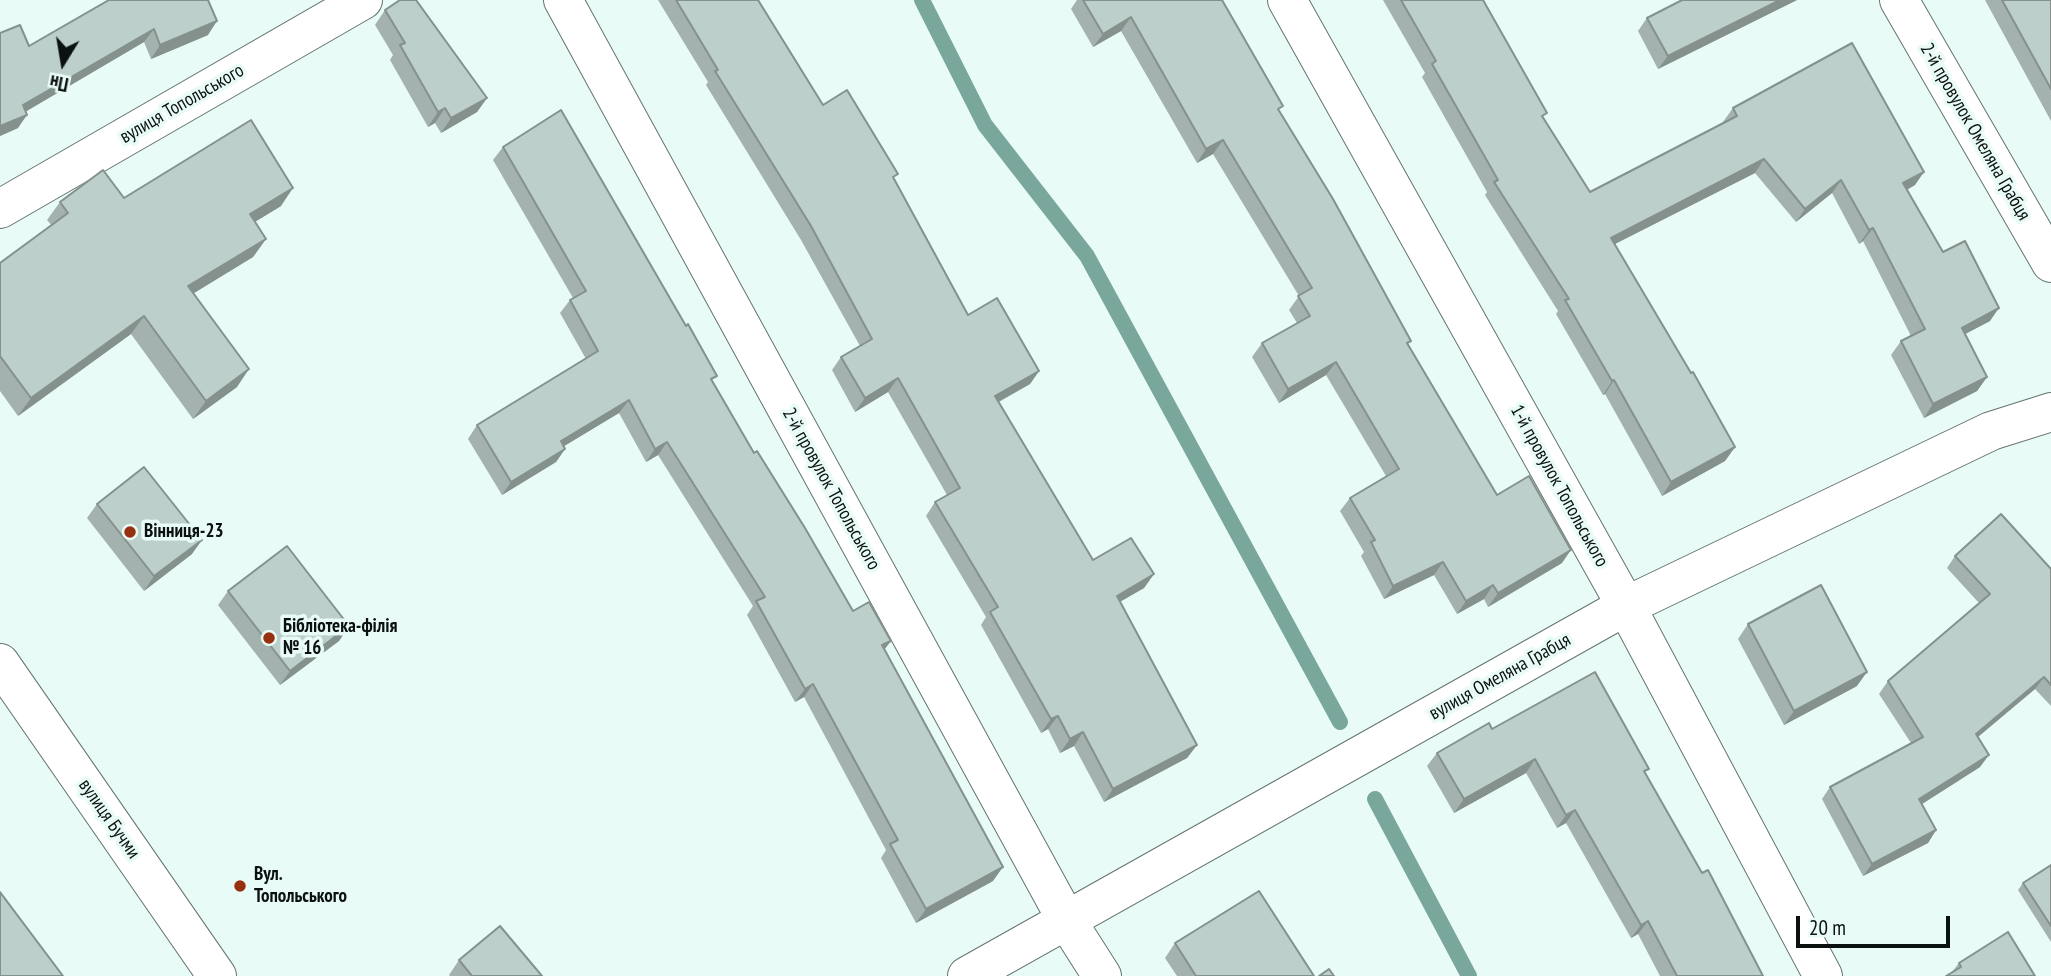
<!DOCTYPE html>
<html>
<head>
<meta charset="utf-8">
<style>
  body { margin:0 }
  #map { position:relative; width:2051px; height:976px; overflow:hidden; background:#e9fbf6; font-family:"PT Sans Narrow",sans-serif }
  canvas { display:block }
  .north { position:absolute; left:28px; top:28px; width:70px; height:70px; -webkit-text-stroke:5px #e9fbf6; paint-order:stroke; rotate:191deg; font-size:19px; font-weight:700; line-height:28px; text-align:center; color:#0b1110 }
  .north::after { content:''; display:block; margin:auto; width:24px; height:32px; background:#0b1110; clip-path:polygon(50% 0,100% 100%,50% 72%,0 100%) }
  .scale { position:absolute; left:1796px; top:916px; width:154px; height:32px; box-sizing:border-box; border:4px solid #0b1110; border-top:0; padding-left:9px; font-size:21px; line-height:24px; white-space:nowrap; color:#0b1110; -webkit-text-stroke:5px #e9fbf6; paint-order:stroke }
</style>
</head>
<body>
<div id="map">
<canvas width="2051" height="976"></canvas>
<div class="north">Пн</div>
<div class="scale">20 m</div>
</div>
<script>
const c = document.querySelector('canvas').getContext('2d');
c.lineJoin = 'round';
const poly = rows => new Path2D(rows.map(r => 'M' + r).join(''));
function trace(path, color, width, dash) { c.strokeStyle = color; c.lineWidth = width; c.lineCap = dash ? 'butt' : 'round'; c.setLineDash(dash || []); c.stroke(path); }
function fillPath(path, color) { c.fillStyle = color; c.fill(path, 'evenodd'); }
function write(font, color, halo, rows, align = 'center') {
  c.font = font + ' "PT Sans Narrow",sans-serif'; c.lineWidth = 7; c.setLineDash([]); c.textBaseline = 'middle'; c.strokeStyle = halo; c.fillStyle = color; for (const [text, x, y, turn = 0] of rows) {
    c.save(); c.translate(x, y); c.rotate((+turn || 0) * Math.PI / 180); c.textAlign = isNaN(turn) ? turn : align; if (halo) c.strokeText(text, 0, 0); c.fillText(text, 0, 0); c.restore();
  }
}
const stream = poly([
  [922,0,985,125,1087,256,1340,722],
  [1375,799,1469,976]
]);
const minor = poly([
  [563,0,1067,921,1102,976],
  [1287,0,1626,606,1823,976],
  [1899,0,2051,263],
  [0,209,363,0],
  [0,663,217,976],
  [967,976,1626,606,1991,431,2051,412]
]);
const wall = poly([
  [109,0,208,35,151,59,144,42,25,112,18,128,0,136,0,33,29,46],
  [658,0,758,0,823,105,894,179,968,315,1039,371,1030,384,999,402,1093,560,1154,574,1144,588,1120,602,1197,745,1187,758,1104,802,1074,746,1060,753,1048,729,1041,733,981,625,986,617,926,516,935,502,947,495,888,392,855,412,832,370,841,357,860,346,801,240,706,85,708,82],
  [1077,0,1222,0,1279,111,1408,345,1497,495,1562,563,1488,607,1484,599,1457,614,1434,575,1384,599,1361,556,1364,552,1340,511,1350,498,1386,476,1326,375,1279,403,1252,357,1262,343,1297,323,1289,310,1299,296,1213,154,1197,163,1121,31,1093,47,1071,9],
  [1383,0,1483,0,1544,118,1590,192,1724,123,1723,122,1733,108,1915,185,1907,190,1943,252,1990,321,1965,334,1987,377,1977,391,1924,418,1891,355,1901,341,1911,336,1863,241,1859,244,1832,193,1796,222,1755,173,1615,244,1735,447,1725,461,1662,496,1605,394,1603,395,1556,314,1558,311,1485,195,1487,192,1422,77,1425,73],
  [1797,0,1658,69,1638,31,1647,18],
  [1985,0,2051,0,2051,121],
  [385,10,487,98,477,112,441,133,435,123,428,127,390,60,393,55,375,25],
  [503,147,713,382,754,453,853,611,884,650,993,881,916,923,881,858,886,850,804,697,795,702,747,615,753,606,658,455,646,462,619,413,564,446,565,449,556,462,502,495,468,439,477,425,586,359,560,313,570,300,573,298,493,160],
  [124,198,281,206,255,222,266,239,253,257,194,293,237,387,193,419,131,334,18,416,0,391,0,263,52,226,47,220,60,202],
  [97,504,192,554,144,591,87,518],
  [1955,556,2051,569,2051,706,2035,689,1978,737,1980,767,1922,804,1936,830,1928,843,1863,876,1822,799,1830,787,1911,743,1879,694,1888,681,1979,603,1947,568],
  [228,591,349,626,339,641,280,685,218,605],
  [1748,624,1857,686,1784,725,1738,639],
  [1492,729,1646,774,1702,873,1763,976,1660,976,1638,934,1631,938,1566,823,1557,828,1526,773,1454,813,1427,766,1437,753],
  [2051,865,2051,942,2018,890,2023,883],
  [1175,943,1314,976,1177,976,1165,958],
  [459,960,542,976,450,976,449,975],
  [1959,963,2035,976,1952,972]
]);
const shadedWall = poly([
  [1780,0,1797,0,1658,69,1668,56],
  [1131,17,1121,31,1093,47,1103,34],
  [217,21,208,35,151,59,160,45],
  [154,29,144,42,13,119,23,105],
  [487,98,477,112,441,133,451,118],
  [445,108,435,123,428,127,438,112],
  [27,115,18,128,0,136,0,126],
  [1223,140,1213,154,1197,163,1206,149],
  [1764,159,1755,173,1601,251,1611,238],
  [1924,172,1915,185,1893,197,1903,183],
  [1841,180,1832,193,1796,222,1805,209],
  [293,188,281,206,238,232,250,214],
  [1873,228,1863,241,1859,244,1869,230],
  [266,239,253,257,176,304,188,286],
  [1999,308,1990,321,1952,341,1962,328],
  [144,316,131,334,18,416,31,398],
  [1336,362,1326,375,1279,403,1288,389],
  [249,369,237,387,193,419,206,401],
  [1039,371,1030,384,985,409,995,396],
  [1987,377,1977,391,1924,418,1933,404],
  [898,378,888,392,855,412,865,398],
  [1614,380,1605,394,1603,395,1612,381],
  [629,400,619,413,551,454,561,441],
  [667,442,658,455,646,462,655,449],
  [1735,447,1725,461,1662,496,1671,482],
  [565,449,556,462,502,495,511,482],
  [202,540,192,554,144,591,154,576],
  [1571,550,1562,563,1488,607,1498,593],
  [1443,562,1434,575,1384,599,1393,586],
  [1154,574,1144,588,1107,609,1117,596],
  [1493,585,1484,599,1457,614,1466,601],
  [349,626,339,641,280,685,290,671],
  [891,641,881,654,882,645],
  [1867,672,1857,686,1784,725,1794,711],
  [2044,677,2035,689,1967,746,1976,734],
  [813,684,804,697,795,702,805,689],
  [1058,716,1048,729,1041,733,1051,719],
  [1083,732,1074,746,1060,753,1070,739],
  [1197,745,1187,758,1104,802,1113,789],
  [1989,755,1980,767,1911,811,1919,799],
  [1535,759,1526,773,1454,813,1464,799],
  [1575,810,1566,823,1557,828,1566,815],
  [1936,830,1928,843,1863,876,1872,864],
  [1003,867,993,881,916,923,926,909],
  [1648,921,1638,934,1631,938,1641,925]
]);
const building = poly([
  [109,0,208,0,217,21,160,45,154,29,23,105,27,115,0,126,0,33,20,25,29,46,109,0],
  [400,0,416,0,487,98,451,118,445,108,438,112,400,45,405,43,385,10,400,0],
  [676,0,758,0,823,105,847,90,898,174,893,177,968,315,997,298,1039,371,995,396,1093,560,1131,538,1154,574,1117,596,1197,745,1113,789,1083,732,1070,739,1058,716,1051,719,990,612,998,607,935,502,960,488,898,378,865,398,841,357,872,339,811,226,715,71,718,70,676,0],
  [1083,0,1222,0,1283,106,1278,109,1333,199,1411,341,1407,343,1497,495,1529,476,1571,550,1498,593,1493,585,1466,601,1443,562,1393,586,1371,542,1375,540,1350,498,1399,469,1336,362,1288,389,1262,343,1310,316,1298,296,1312,288,1223,140,1206,149,1131,17,1103,34,1083,0],
  [1401,0,1483,0,1547,113,1542,116,1590,192,1737,116,1733,108,1852,43,1924,172,1903,183,1943,252,1965,241,1999,308,1962,328,1987,377,1933,404,1901,341,1925,329,1873,228,1869,230,1841,180,1805,209,1764,159,1611,238,1691,373,1693,372,1735,447,1671,482,1614,380,1612,381,1565,300,1569,299,1494,182,1498,180,1432,64,1436,61,1401,0],
  [1682,0,1780,0,1668,56,1647,18,1682,0],
  [2002,0,2051,0,2051,89,2002,0],
  [561,110,686,326,688,324,717,376,711,379,754,453,757,451,805,528,853,611,869,602,891,641,882,645,1003,867,926,909,890,844,898,840,813,684,805,689,756,601,765,597,667,442,655,449,629,400,561,441,565,449,511,482,477,425,598,351,570,300,586,291,503,147,561,110],
  [251,120,293,188,250,214,266,239,188,286,249,369,206,401,144,316,31,398,0,356,0,263,68,213,60,202,103,170,124,198,251,120],
  [144,467,202,540,154,576,97,504,144,467],
  [2001,514,2051,569,2051,685,2044,677,1976,734,1989,755,1919,799,1936,830,1872,864,1830,787,1923,737,1888,681,1990,594,1955,556,2001,514],
  [287,546,349,626,290,671,228,591,287,546],
  [1821,585,1867,672,1794,711,1748,624,1821,585],
  [1595,672,1649,769,1644,771,1702,873,1708,870,1763,976,1677,976,1648,921,1641,925,1575,810,1566,815,1535,759,1464,799,1437,753,1489,723,1492,729,1595,672],
  [2051,865,2051,926,2023,883,2051,865],
  [1259,891,1314,976,1196,976,1175,943,1259,891],
  [0,892,63,976,0,976,0,892],
  [500,926,542,976,472,976,459,960,500,926],
  [2008,932,2035,976,1946,976,1961,967,1959,963,2008,932],
  [1329,969,1334,976,1319,976,1329,969]
]);
const markers = [
  [130,532,7,"#97300e"],
  [269,638,7,"#97300e"],
  [240,886,7,"#97300e"]
];
const streetNames = [
  ["вулиця Топольського",182,104,-30],
  ["2-й провулок Омеляна Грабця",1975,132,60],
  ["1-й провулок Топольського",1559,486,61],
  ["2-й провулок Топольського",831,489,61],
  ["вулиця Омеляна Грабця",1500,677,-29],
  ["вулиця Бучми",109,819,55]
];
const poiNames = [
  ["Вінниця-23",144,532],
  ["Бібліотека-філія",283,627],
  ["№ 16",283,649],
  ["Вул.",254,875],
  ["Топольського",254,897]
];
trace(stream, '#7aa79c', 16);
trace(minor, '#647470', 40);
trace(minor, '#fff', 38);
fillPath(wall, '#a3b2ae');
fillPath(shadedWall, '#84918d');
fillPath(building, '#bdcfca');
trace(building, '#84918d', 2);
for (const [x, y, r, color] of markers) { const dot = new Path2D(); dot.arc(x, y, r, 0, 2 * Math.PI); c.fillStyle = color; c.fill(dot); trace(dot, '#e9fbf6', 2.5); }
write('19px', '#0b1110', '#e9fbf6', streetNames);
write('bold 19px', '#0b1110', '#e9fbf6', poiNames, 'left');
</script>
</body>
</html>
